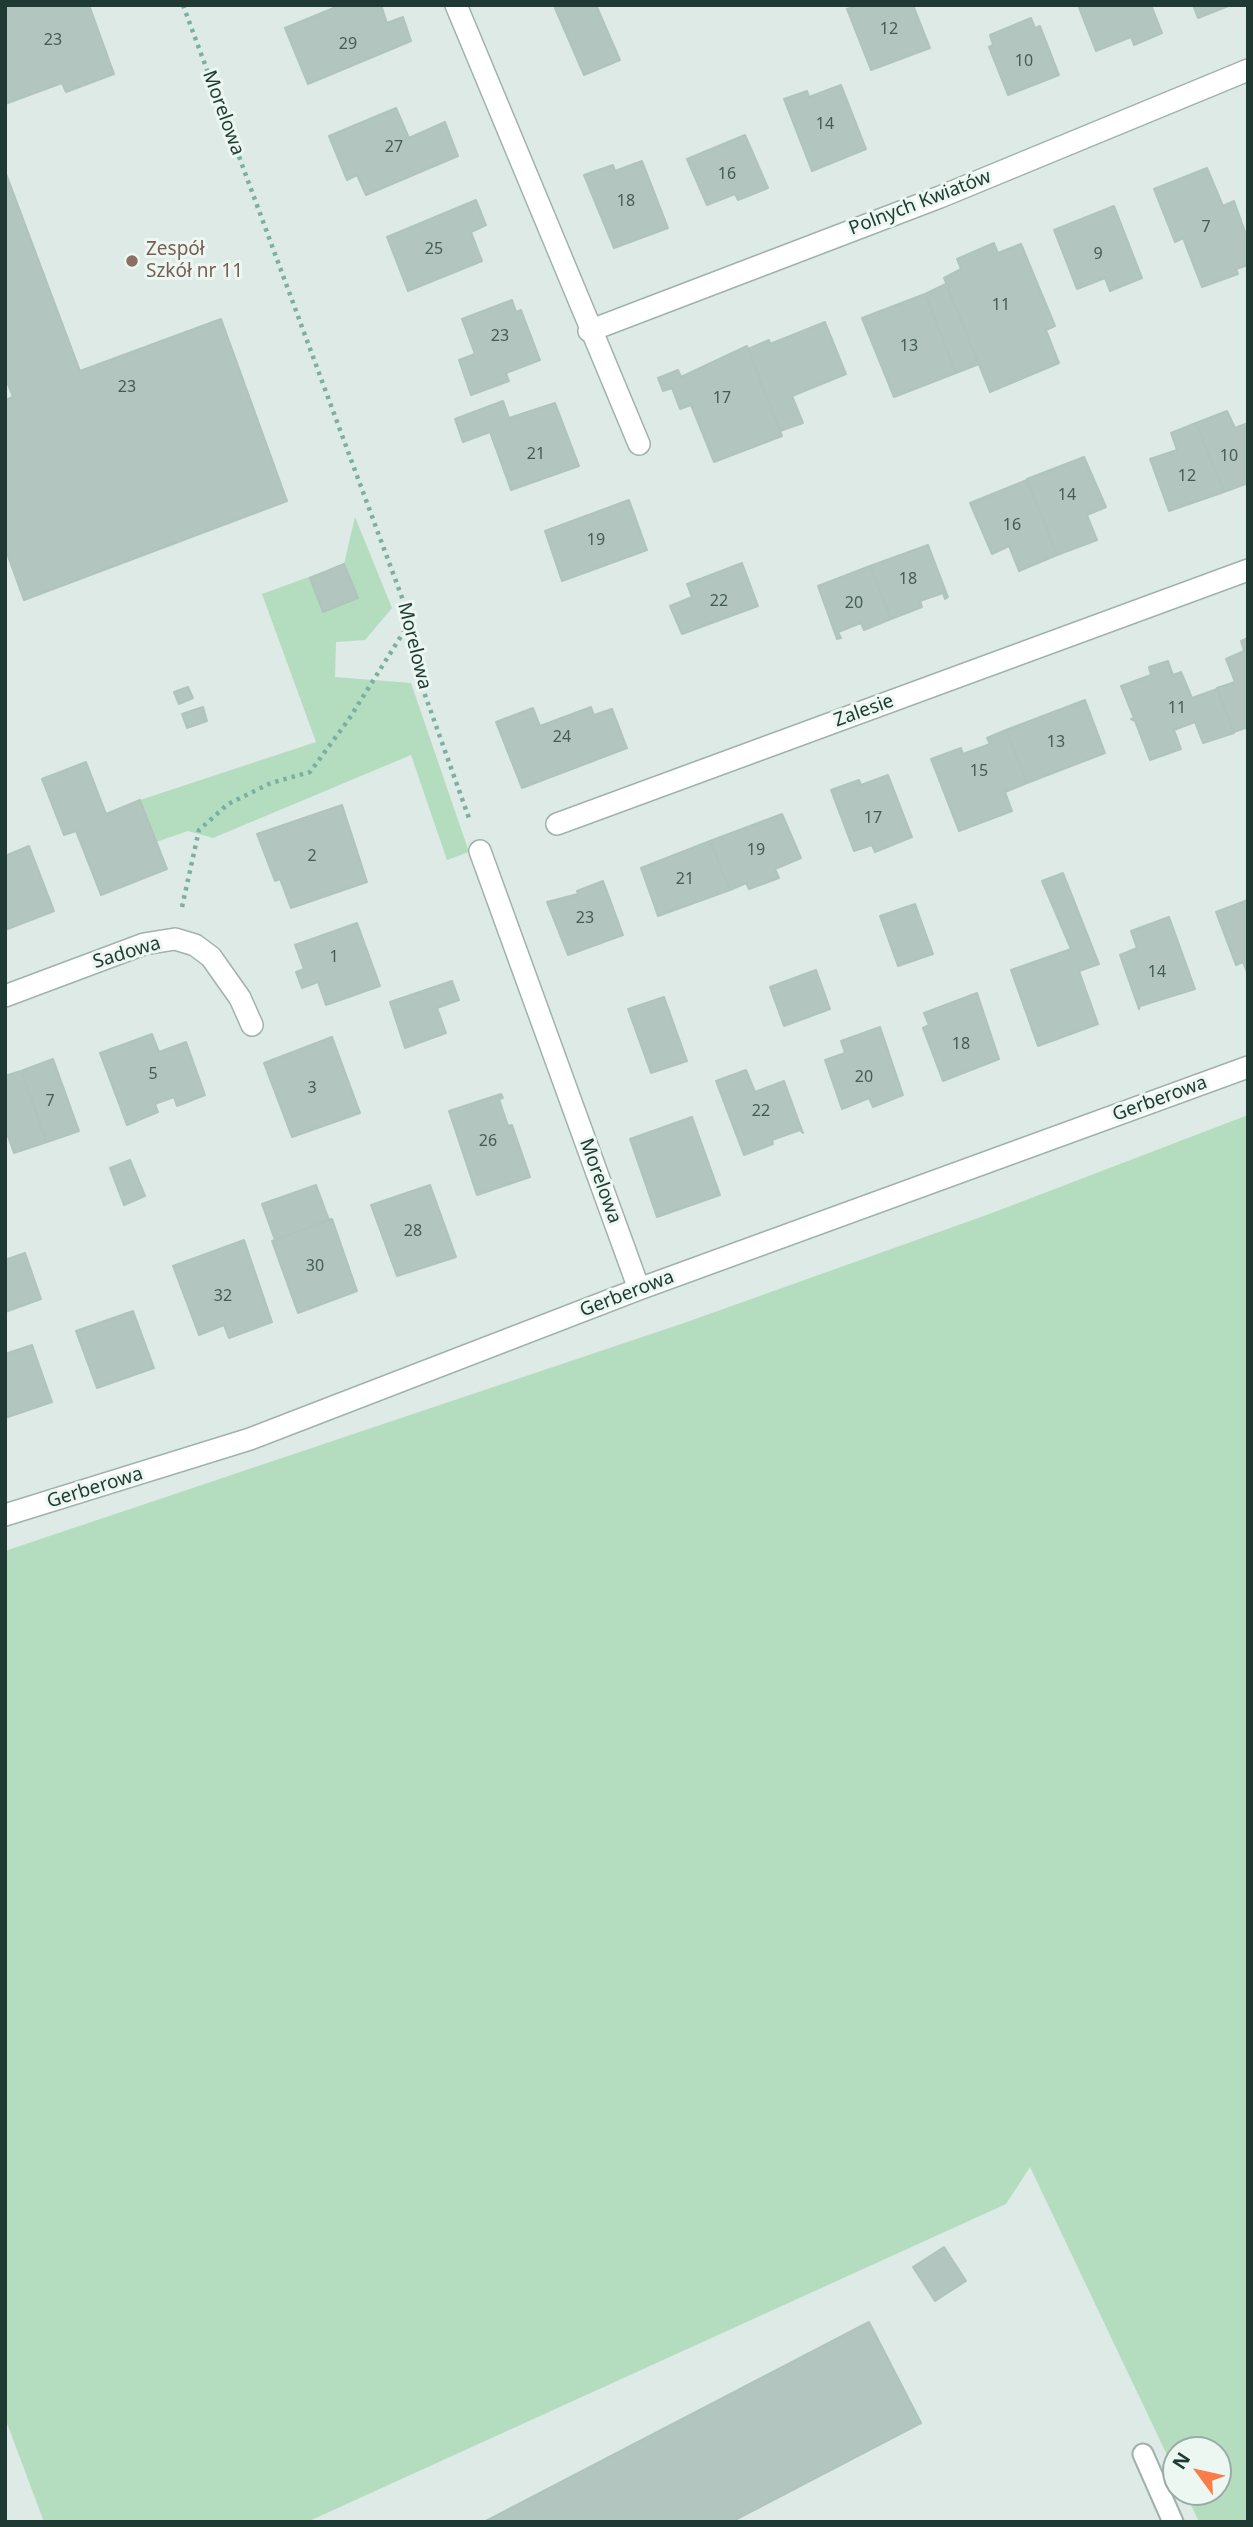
<!DOCTYPE html>
<html>
<head>
<meta charset="utf-8">
<style>
  body { margin:0 }
  #map { position:relative; width:1253px; height:2527px; overflow:hidden; background:#ddeae5; font-family:"Noto Sans",sans-serif }
  canvas { display:block }
  .frame { position:absolute; inset:0; border:7px solid #1e3a33; pointer-events:none }
  .north { position:absolute; left:1162px; top:2436px; width:70px; height:70px; box-sizing:border-box; background:#edf7f2; border:2px solid #9aaba6; border-radius:50%; rotate:303deg; font-size:19px; font-weight:700; line-height:28px; text-align:center; color:#1e3a33 }
  .north::after { content:''; display:block; margin:auto; width:24px; height:32px; background:#fa7c4b; clip-path:polygon(50% 0,100% 100%,50% 72%,0 100%) }
</style>
</head>
<body>
<div id="map">
<canvas width="1253" height="2527"></canvas>
<div class="frame"></div>
<div class="north">N</div>
</div>
<script>
const c = document.querySelector('canvas').getContext('2d');
c.lineJoin = 'round';
function fillPath(path, color) { c.fillStyle = color; c.fill(path, 'evenodd'); }
const poly = rows => new Path2D(rows.map(r => 'M' + r).join(''));
function trace(path, color, width, dash) { c.strokeStyle = color; c.lineWidth = width; c.lineCap = dash ? 'butt' : 'round'; c.setLineDash(dash || []); c.stroke(path); }
function write(font, color, halo, rows, align = 'center') {
  c.font = font + ' "Noto Sans",sans-serif'; c.lineWidth = 6; c.setLineDash([]); c.textBaseline = 'middle'; c.strokeStyle = halo; c.fillStyle = color; for (const [text, x, y, turn = 0] of rows) {
    c.save(); c.translate(x, y); c.rotate((+turn || 0) * Math.PI / 180); c.textAlign = isNaN(turn) ? turn : align; if (halo) c.strokeText(text, 0, 0); c.fillText(text, 0, 0); c.restore();
  }
}
const green = poly([
  [355,517,392,608,365,640,336,642,335,677,411,683,469,852,447,860,411,755,213,838,188,831,156,842,140,800,316,742,262,594,344,564],
  [1248,1115,1248,2522,1199,2522,1185,2492,1218,2492,1218,2450,1176,2450,1176,2474,1030,2167,1006,2204,307,2522,44,2522,5,2418,5,1551,684,1323,992,1213]
]);
const building = poly([
  [5,5,89,5,114,74,66,92,62,83,5,104,5,5],
  [341,5,381,5,387,23,403,17,411,41,308,84,285,28,341,5],
  [561,5,596,5,620,60,584,75,555,8,561,5],
  [859,5,913,5,930,48,871,70,847,9,859,5],
  [1078,5,1151,5,1162,33,1134,45,1131,37,1096,51,1078,5],
  [1193,5,1231,5,1198,18,1193,5],
  [1031,18,1035,28,1040,26,1059,75,1008,95,989,47,993,45,990,35,1031,18],
  [841,85,866,149,812,171,784,99,807,91,809,97,841,85],
  [396,108,409,138,445,122,458,156,366,195,357,175,347,180,329,136,396,108],
  [745,135,768,188,738,200,735,194,707,205,687,159,745,135],
  [642,161,668,228,614,248,584,175,613,165,615,171,642,161],
  [1207,168,1223,206,1234,201,1248,240,1248,265,1236,269,1238,274,1202,287,1183,238,1175,242,1154,189,1207,168],
  [5,171,80,371,221,319,287,501,24,600,5,548,5,400,13,397,5,377,5,171],
  [476,200,486,225,471,232,482,261,408,291,387,237,476,200],
  [1114,206,1142,278,1110,291,1105,278,1077,289,1054,230,1114,206],
  [994,243,998,253,1021,244,1055,326,1046,330,1059,363,990,392,944,278,961,269,957,259,994,243],
  [946,284,979,364,956,373,925,294,946,284],
  [925,294,956,373,894,397,862,318,925,294],
  [512,300,516,312,521,310,540,360,506,373,509,381,471,395,459,360,475,354,462,319,512,300],
  [825,322,846,374,792,396,803,423,780,431,748,349,769,340,770,344,825,322],
  [747,346,782,436,714,462,691,405,680,409,672,388,663,391,658,378,678,370,681,377,747,346],
  [503,401,509,418,555,403,579,466,511,490,490,432,463,442,455,419,503,401],
  [1227,411,1235,428,1248,423,1248,483,1224,492,1196,423,1227,411],
  [1196,423,1224,492,1169,511,1150,459,1177,450,1171,433,1196,423],
  [1084,457,1106,507,1087,515,1097,540,1057,555,1027,479,1084,457],
  [1027,480,1057,555,1019,571,1009,546,992,554,970,503,1027,480],
  [629,500,647,550,562,581,545,531,629,500],
  [928,545,948,597,945,599,943,593,920,601,922,607,891,619,870,566,928,545],
  [742,563,758,606,682,634,670,606,692,597,687,584,742,563],
  [344,564,358,598,323,612,310,578,344,564],
  [870,566,891,619,864,630,861,623,838,632,841,638,837,639,818,586,870,566],
  [1248,638,1248,727,1234,732,1217,688,1235,682,1226,659,1244,651,1241,641,1248,638],
  [1168,661,1173,675,1181,672,1192,698,1217,689,1234,733,1203,743,1195,722,1174,730,1181,749,1150,760,1135,721,1131,719,1134,718,1121,686,1151,675,1149,667,1168,661],
  [188,687,193,698,179,704,174,692,188,687],
  [1085,700,1105,753,1027,783,1006,730,1085,700],
  [203,707,207,721,187,728,182,714,203,707],
  [591,707,594,715,612,709,627,748,522,788,496,722,533,708,540,726,591,707],
  [1006,730,1027,783,1005,792,1012,811,959,831,931,759,961,748,963,754,990,744,987,738,1006,730],
  [86,762,106,814,140,800,167,869,101,895,76,831,64,835,42,779,86,762],
  [888,775,912,837,875,852,872,845,854,851,831,790,859,780,861,785,888,775],
  [342,805,367,882,291,908,280,879,275,881,257,834,342,805],
  [782,814,801,858,775,869,779,878,749,889,746,883,730,890,710,841,782,814],
  [710,841,730,890,658,916,641,868,710,841],
  [29,846,54,911,5,930,5,856,29,846],
  [1063,873,1099,964,1079,971,1098,1024,1038,1046,1011,970,1071,949,1042,881,1063,873],
  [603,881,623,935,568,955,547,902,578,894,577,891,603,881],
  [1248,900,1248,974,1243,962,1236,965,1216,912,1248,900],
  [915,904,933,954,898,966,880,916,915,904],
  [1169,917,1195,989,1140,1006,1139,1009,1120,955,1137,948,1131,931,1169,917],
  [357,923,380,986,326,1005,318,982,302,988,296,972,304,969,295,945,357,923],
  [816,970,830,1009,784,1026,770,987,816,970],
  [452,981,459,1000,437,1008,446,1033,405,1048,390,1002,452,981],
  [977,993,999,1059,943,1081,923,1028,929,1025,924,1013,977,993],
  [664,997,687,1061,651,1073,628,1009,664,997],
  [880,1027,903,1095,873,1107,869,1098,842,1109,825,1060,845,1053,841,1041,880,1027],
  [152,1034,159,1052,186,1042,205,1095,177,1106,174,1097,155,1104,158,1112,127,1125,100,1053,152,1034],
  [332,1037,360,1113,292,1137,264,1063,332,1037],
  [53,1059,79,1131,47,1142,21,1071,53,1059],
  [746,1070,755,1092,784,1081,803,1133,800,1130,772,1140,773,1144,744,1155,716,1081,746,1070],
  [21,1071,47,1142,14,1153,5,1128,5,1076,21,1071],
  [501,1094,503,1098,499,1099,508,1126,512,1125,530,1177,477,1195,449,1111,501,1094],
  [692,1117,720,1195,657,1217,630,1139,692,1117],
  [130,1160,145,1196,124,1205,110,1168,130,1160],
  [316,1185,329,1220,275,1240,262,1204,316,1185],
  [430,1185,456,1257,397,1276,371,1205,430,1185],
  [332,1219,357,1291,298,1313,272,1241,332,1219],
  [244,1240,272,1322,229,1338,224,1325,199,1335,173,1266,244,1240],
  [25,1253,41,1299,5,1312,5,1260,25,1253],
  [133,1311,154,1368,97,1388,76,1331,133,1311],
  [32,1345,52,1402,5,1418,5,1354,32,1345],
  [944,2247,966,2281,935,2301,913,2267,944,2247],
  [869,2322,921,2423,731,2522,484,2522,869,2322]
]);
const path = poly([
  [183,5,404,603,420,681,470,821],
  [182,907,199,830,228,804,271,783,310,772,349,719,408,625]
]);
const lane = poly([
  [1143,2454,1173,2522]
]);
const street = poly([
  [456,5,639,444],
  [589,331,940,197,1248,70],
  [557,824,1248,570],
  [480,851,639,1289],
  [5,996,144,944,175,939,195,945,211,957,240,998,252,1025],
  [5,1515,250,1439,639,1289,1248,1067]
]);
const markers = [
  [132,261,7,"#8d6e63"]
];
const numberNames = [
  ["12",889,29],
  ["23",53,40],
  ["29",348,44],
  ["10",1024,61],
  ["14",825,124],
  ["27",394,147],
  ["16",727,174],
  ["18",626,201],
  ["7",1206,227],
  ["25",434,249],
  ["9",1098,254],
  ["11",1001,305],
  ["23",500,336],
  ["13",909,346],
  ["23",127,387],
  ["17",722,398],
  ["21",536,454],
  ["10",1229,456],
  ["12",1187,476],
  ["14",1067,495],
  ["16",1012,525],
  ["19",596,540],
  ["18",908,579],
  ["22",719,601],
  ["20",854,603],
  ["11",1177,708],
  ["24",562,737],
  ["13",1056,742],
  ["15",979,771],
  ["17",873,818],
  ["19",756,850],
  ["2",312,856],
  ["21",685,879],
  ["23",585,918],
  ["1",334,957],
  ["14",1157,972],
  ["18",961,1044],
  ["5",153,1074],
  ["20",864,1077],
  ["3",312,1088],
  ["7",50,1101],
  ["22",761,1111],
  ["26",488,1141],
  ["28",413,1231],
  ["30",315,1266],
  ["32",223,1296]
];
const streetNames = [
  ["Morelowa",223,113,70],
  ["Polnych Kwiatów",920,203,-21],
  ["Morelowa",414,646,76],
  ["Zalesie",864,711,-20],
  ["Sadowa",127,953,-17],
  ["Gerberowa",1160,1099,-20],
  ["Morelowa",600,1181,70],
  ["Gerberowa",627,1294,-21],
  ["Gerberowa",95,1488,-17]
];
const educationNames = [
  ["Zespół",146,250],
  ["Szkół nr 11",146,272]
];
fillPath(green, '#b4ddc0');
fillPath(building, '#b2c5be');
trace(building, '#afc4bc', 2);
trace(lane, '#a0b2ac', 23);
trace(street, '#a0b2ac', 24);
trace(path, '#7bafa1', 4.5, [3.5, 5]);
trace(lane, '#fff', 19);
trace(street, '#fff', 21);
for (const [x, y, r, color] of markers) { const dot = new Path2D(); dot.arc(x, y, r, 0, 2 * Math.PI); c.fillStyle = color; c.fill(dot); trace(dot, '#edf7f2', 2.5); }
write('16px', '#435d56', null, numberNames);
write('19px', '#1e3a33', '#edf7f2', streetNames);
write('19px', '#785e54', '#edf7f2', educationNames, 'left');
</script>
</body>
</html>
